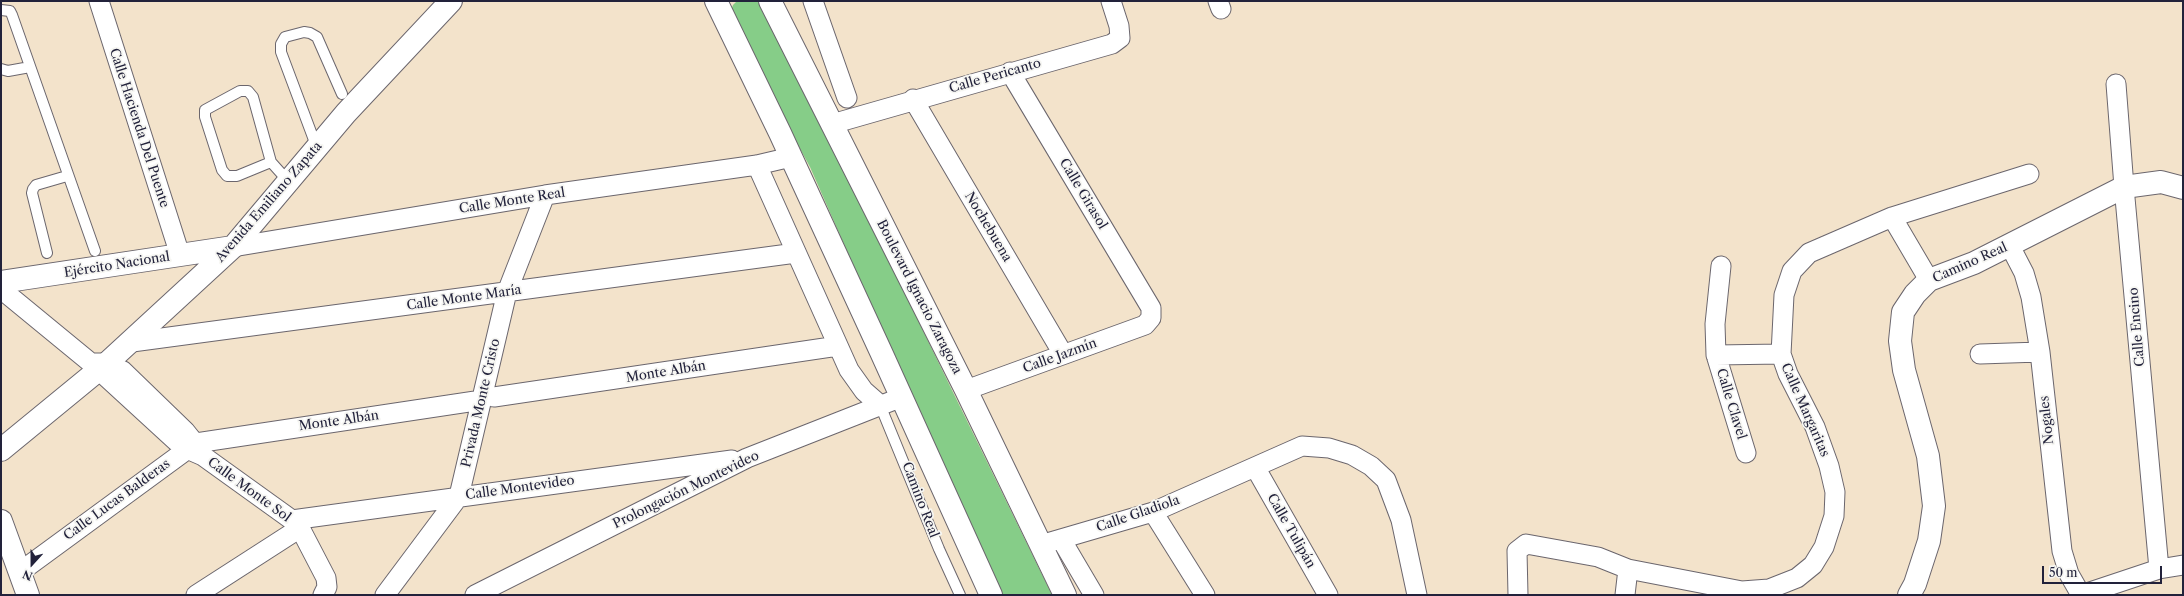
<!DOCTYPE html>
<html>
<head>
<meta charset="utf-8">
<style>
  body { margin:0 }
  #map { position:relative; width:2184px; height:596px; overflow:hidden; background:#f3e3cb; font-family:"Libre Caslon Text",serif }
  canvas { display:block }
  .frame { position:absolute; inset:0; border:2px solid #22223b; pointer-events:none }
  .north { position:absolute; left:12px; top:544px; width:40px; height:40px; -webkit-text-stroke:3px #f6f6f2; paint-order:stroke; rotate:201deg; font-size:11px; font-weight:700; line-height:16px; text-align:center; color:#22223b }
  .north::after { content:''; display:block; margin:auto; width:14px; height:18px; background:#22223b; clip-path:polygon(50% 0,100% 100%,50% 72%,0 100%) }
  .scale { position:absolute; left:2042px; top:566px; width:120px; height:18px; box-sizing:border-box; border:2px solid #22223b; border-top:0; padding-left:5px; font-size:12px; line-height:14px; white-space:nowrap; color:#22223b; -webkit-text-stroke:3px #f6f6f2; paint-order:stroke }
</style>
</head>
<body>
<div id="map">
<canvas width="2184" height="596"></canvas>
<div class="frame"></div>
<div class="north">N</div>
<div class="scale">50 m</div>
</div>
<script>
const c = document.querySelector('canvas').getContext('2d');
c.lineJoin = 'round';
function fillPath(path, color) { c.fillStyle = color; c.fill(path, 'evenodd'); }
const poly = rows => new Path2D(rows.map(r => 'M' + r).join(''));
function trace(path, color, width, dash) { c.strokeStyle = color; c.lineWidth = width; c.lineCap = dash ? 'butt' : 'round'; c.setLineDash(dash || []); c.stroke(path); }
function write(font, color, halo, rows, align = 'center') {
  c.font = font + ' "Libre Caslon Text",serif'; c.lineWidth = 3.5; c.setLineDash([]); c.textBaseline = 'middle'; c.strokeStyle = halo; c.fillStyle = color; for (const [text, x, y, turn = 0] of rows) {
    c.save(); c.translate(x, y); c.rotate((+turn || 0) * Math.PI / 180); c.textAlign = isNaN(turn) ? turn : align; if (halo) c.strokeText(text, 0, 0); c.fillText(text, 0, 0); c.restore();
  }
}
const green = poly([
  [737,1,760,1,765,7,1052,595,998,595,810,167,728,17,733,5]
]);
const service = poly([
  [1,10,10,11,12,15,95,251],
  [1,69,8,71,30,67],
  [317,148,281,52,281,44,285,37,304,32,310,33,317,37,342,94],
  [271,162,237,176,227,176,222,170,205,117,205,110,240,91,248,91,253,97,271,162,288,181],
  [47,253,32,193,33,189,36,185,67,176],
  [880,405,939,549,960,595]
]);
const minor = poly([
  [99,1,180,255],
  [813,1,847,98],
  [1218,1,1221,9],
  [2116,84,2124,187,2159,569],
  [913,99,1063,354],
  [832,124,1112,44,1120,38,1119,26,1111,1],
  [757,165,849,370,864,391,880,405],
  [1892,217,1929,280],
  [2010,246,2024,273,2031,297,2040,352,2062,551,2069,574,2081,595],
  [233,247,545,195,757,165,791,157],
  [1721,266,1715,324,1716,355,1746,453],
  [1,289,91,363,176,441,187,449,203,456,292,520,300,528,326,578,327,587,323,595],
  [132,342,796,253],
  [1980,354,2040,352],
  [1716,355,1781,354],
  [94,363,107,363,123,371,185,431,201,451],
  [966,390,1145,325,1151,318,1151,308,1010,72],
  [494,397,838,346],
  [1255,467,1328,595],
  [1153,512,1205,595],
  [292,520,732,460],
  [1061,539,1094,595],
  [1040,545,1153,512,1302,446,1329,448,1352,455,1371,466,1386,480,1401,520,1417,595],
  [20,572,196,443,482,400],
  [196,595,300,528],
  [385,595,459,496,507,292,545,195],
  [475,595,747,458,902,397],
  [1518,595,1517,551,1526,544,1598,557,1628,569,1742,591,1769,589,1797,578,1813,565,1824,547,1834,516,1835,492,1829,466,1815,427,1788,374,1781,354,1784,295,1792,271,1809,253,1892,217,2029,174],
  [1625,595,1628,569],
  [2081,595,2159,569,2183,565]
]);
const tertiary = poly([
  [1,282,233,247],
  [1,450,107,363,233,247,346,113,451,1],
  [1,521,28,595],
  [1909,595,1915,584,1929,541,1934,506,1928,456,1904,370,1900,341,1903,312,1915,294,1929,280,1974,263,2124,187,2161,182,2183,188]
]);
const primary = poly([
  [716,1,780,133,881,352,991,595],
  [770,1,966,390,1065,595]
]);
const streetNames = [
  ["Calle Pericanto",995,76,-16],
  ["Calle Hacienda Del Puente",139,128,72],
  ["Calle Girasol",1083,194,59],
  ["Calle Monte Real",512,201,-9],
  ["Avenida Emiliano Zapata",269,202,-49],
  ["Nochebuena",988,227,59],
  ["Camino Real",1970,263,-24],
  ["Ejército Nacional",117,265,-9],
  ["Boulevard Ignacio Zaragoza",919,297,63],
  ["Calle Monte María",464,298,-8],
  ["Calle Encino",2137,327,-95],
  ["Calle Jazmín",1060,356,-20],
  ["Monte Albán",666,372,-9],
  ["Privada Monte Cristo",481,403,-77],
  ["Calle Clavel",1731,404,73],
  ["Calle Margaritas",1805,410,66],
  ["Nogales",2047,420,-96],
  ["Monte Albán",339,421,-8],
  ["Calle Montevideo",520,488,-8],
  ["Calle Monte Sol",249,490,36],
  ["Prolongación Montevideo",686,490,-26],
  ["Calle Lucas Balderas",117,500,-36],
  ["Camino Real",920,500,69],
  ["Calle Gladiola",1138,514,-19],
  ["Calle Tulipán",1291,531,60]
];
fillPath(green, '#86cd88');
trace(service, '#6b666d', 12);
trace(minor, '#6b666d', 21);
trace(tertiary, '#6b666d', 24);
trace(primary, '#6b666d', 24);
trace(service, '#fff', 10);
trace(minor, '#fff', 19);
trace(tertiary, '#fff', 22);
trace(primary, '#fff', 22);
write('13px', '#22223b', '#f6f6f2', streetNames);
</script>
</body>
</html>
